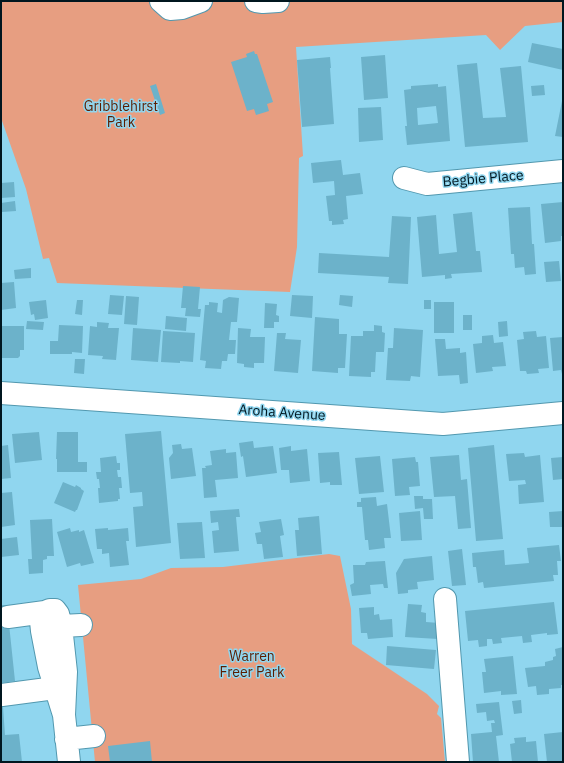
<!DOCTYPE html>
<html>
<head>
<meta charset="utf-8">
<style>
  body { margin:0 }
  #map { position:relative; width:564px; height:763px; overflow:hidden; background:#90d6ef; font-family:"IBM Plex Sans",sans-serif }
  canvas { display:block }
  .frame { position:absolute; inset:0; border:2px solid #00161f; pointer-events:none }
</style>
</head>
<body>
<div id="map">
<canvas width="564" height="763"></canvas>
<div class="frame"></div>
</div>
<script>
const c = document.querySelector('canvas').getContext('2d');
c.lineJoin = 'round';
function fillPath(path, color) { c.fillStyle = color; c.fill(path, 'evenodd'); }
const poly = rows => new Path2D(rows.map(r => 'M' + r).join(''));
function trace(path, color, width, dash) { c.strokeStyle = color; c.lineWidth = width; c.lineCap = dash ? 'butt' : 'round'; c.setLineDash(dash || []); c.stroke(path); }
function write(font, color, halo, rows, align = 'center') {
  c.font = font + ' "IBM Plex Sans",sans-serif'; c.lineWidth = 3; c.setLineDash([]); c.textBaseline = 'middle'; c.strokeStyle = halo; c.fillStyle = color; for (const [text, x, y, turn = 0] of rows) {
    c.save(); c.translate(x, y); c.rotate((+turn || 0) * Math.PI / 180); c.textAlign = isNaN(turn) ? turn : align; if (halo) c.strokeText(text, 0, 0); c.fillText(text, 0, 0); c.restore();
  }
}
const green = poly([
  [1,1,563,1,563,22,525,26,500,50,486,35,296,47,303,156,299,158,297,247,290,292,57,283,49,258,43,259,26,189,1,118],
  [329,554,340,556,351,609,352,644,427,694,439,706,437,714,441,718,445,762,95,762,78,585,141,579,171,568,223,567]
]);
const building = poly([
  [532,43,563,49,563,70,528,62],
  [254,51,255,54,257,54,273,102,267,104,269,111,256,115,254,109,247,111,231,62,247,57,246,54],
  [385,55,388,98,364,100,361,57],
  [330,57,331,68,330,68,334,124,302,127,297,60],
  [477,63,483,118,506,117,500,68,521,66,528,142,465,147,457,65],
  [156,84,165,113,160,115,150,86],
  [438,84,438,87,446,86,450,141,407,145,405,126,407,126,404,90,411,89,411,86],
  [436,106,438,123,418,125,417,108],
  [544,85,545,95,532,96,531,86],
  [562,101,563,101,563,137,555,136],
  [381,107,383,140,359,142,358,108],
  [341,160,343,175,360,173,363,194,346,196,348,219,343,220,344,224,332,225,332,221,329,221,326,196,335,195,334,181,313,183,311,163],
  [14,182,15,197,1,198,1,183],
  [15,201,16,211,2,212,1,203],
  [563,202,563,236,561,236,561,241,545,243,541,204],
  [530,207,532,244,534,244,536,274,525,275,524,267,515,268,514,254,511,254,508,208],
  [472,212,476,251,480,251,482,272,451,274,452,278,445,279,445,275,422,277,417,217,436,215,439,254,457,252,453,214],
  [392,216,411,217,408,284,388,283,389,277,318,273,319,253,389,257],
  [559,261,561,281,546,282,544,262],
  [31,268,31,278,15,279,14,270],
  [14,282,16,308,1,310,1,283],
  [183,286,200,287,198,309,201,309,200,317,185,316,186,308,181,308],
  [110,295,124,296,122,315,108,314],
  [292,295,313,296,312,318,290,316],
  [340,295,353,296,352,307,339,305],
  [126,296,139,297,137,325,124,324],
  [229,297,239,298,237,322,231,322,229,340,236,340,235,354,228,354,227,361,222,361,221,369,205,368,206,361,200,360,205,305,209,305,209,302,218,303,217,312,222,313,223,300],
  [46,300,48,318,35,320,34,314,31,315,29,302],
  [77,300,83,300,82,315,75,314],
  [424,300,431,300,431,309,424,309],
  [434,302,454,302,454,333,434,333],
  [265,303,277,304,276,315,279,316,279,322,274,322,274,328,264,328],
  [463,315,472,315,472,330,463,330],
  [166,316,187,318,186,331,165,329],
  [315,317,339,319,339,334,347,334,345,368,338,368,338,373,312,371],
  [27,321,44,322,43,330,26,329],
  [507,321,508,336,499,337,498,322],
  [97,322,109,323,108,328,119,328,116,360,102,359,103,356,88,355,90,326,97,327],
  [59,325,83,326,82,353,72,352,72,354,50,354,50,341,58,341],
  [374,325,382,326,382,332,385,333,384,352,376,352,375,372,371,372,371,377,349,376,351,336,363,336,363,331,374,331],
  [1,326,24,326,24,350,20,350,20,356,18,358,1,358],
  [133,328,161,330,158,362,131,360],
  [238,328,251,329,250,337,265,337,264,363,254,363,254,368,244,367,244,364,237,363],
  [394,328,423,330,420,377,411,376,410,381,386,380,388,348,393,348],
  [163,331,195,333,193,362,180,361,180,363,161,362],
  [536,331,537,337,546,336,549,368,538,369,539,373,527,374,526,371,520,371,517,340,524,339,523,332],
  [277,333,286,333,285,339,301,340,298,373,274,371],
  [493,335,494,343,503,342,506,366,492,367,493,371,476,373,473,344,482,343,482,336],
  [563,337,563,374,562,374,561,370,553,371,550,338],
  [435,339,445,339,446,349,460,348,460,353,466,352,468,383,460,384,459,375,438,376],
  [75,359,85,359,84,374,74,373],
  [161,431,171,543,136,547,133,507,143,506,142,492,130,493,125,434],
  [39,432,42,460,15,463,12,434],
  [57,432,78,432,78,462,87,462,87,472,57,472,57,459,56,459],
  [253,441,254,448,273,446,277,473,246,477,243,456,241,457,239,443],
  [181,444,182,449,192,448,196,476,171,479,169,458,173,453,172,445],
  [8,445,11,478,1,479,1,446],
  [494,445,503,539,476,541,468,448],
  [291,446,291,451,307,449,310,481,290,483,289,470,281,470,279,448],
  [226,449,226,453,236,452,238,478,215,480,217,497,204,498,202,468,206,468,205,466,212,465,210,451],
  [339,452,342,485,330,485,330,482,320,483,318,453],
  [524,453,525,457,540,455,544,502,519,504,518,485,526,484,525,480,509,481,506,454],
  [459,455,461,480,467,479,471,528,458,529,455,496,434,497,430,457],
  [116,456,117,463,120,463,120,470,117,470,118,477,121,477,122,488,119,488,120,499,118,499,118,501,99,503,98,488,100,488,99,479,97,479,96,472,101,472,100,458],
  [380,456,384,492,359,494,355,458],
  [415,457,416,462,418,462,420,486,409,487,410,495,395,496,392,459],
  [563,457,563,479,553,480,551,458],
  [63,482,75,487,76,485,81,488,81,489,84,491,77,510,76,510,75,512,54,503],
  [12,492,15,525,1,527,1,493],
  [414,496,423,496,423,499,432,499,433,519,424,519,423,508,415,509],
  [376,497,377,506,387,504,391,538,384,538,385,548,369,550,368,540,365,540,362,507,357,507,357,502,361,502,361,498],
  [239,509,240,517,236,517,239,551,214,553,212,531,219,530,218,522,211,523,210,511],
  [420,511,422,540,401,541,399,513],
  [563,511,563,527,550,527,549,512],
  [319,516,322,554,297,556,295,530,299,530,298,518],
  [52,519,54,556,47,556,47,559,43,560,43,573,29,574,28,559,32,559,30,520],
  [281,519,284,535,280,536,283,557,264,559,262,544,257,544,255,533,261,532,259,522],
  [202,522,205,558,180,559,177,523],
  [70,528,71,532,79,530,79,532,84,530,94,563,81,566,80,563,67,567,57,532],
  [108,528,108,530,128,528,129,541,126,541,129,565,110,567,109,553,102,554,102,549,97,549,95,529],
  [17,537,19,555,1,557,1,539],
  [559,545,561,561,557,561,558,575,553,575,554,581,484,588,483,582,478,583,476,567,473,567,472,553,504,550,505,565,529,563,527,548],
  [462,549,466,585,452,586,448,551],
  [432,556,434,580,417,582,418,589,408,590,408,593,398,594,396,573,404,559],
  [385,561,388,588,384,588,383,584,370,585,371,594,352,596,350,585,354,583,353,565,365,565,366,562],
  [554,602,558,634,547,635,547,633,531,635,532,642,523,643,522,636,501,638,502,643,493,644,492,639,487,639,487,646,479,647,478,640,468,641,465,611],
  [408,604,422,605,421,612,426,613,426,622,439,623,438,639,405,637],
  [1,605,7,605,15,681,1,683],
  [374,607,374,615,379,614,380,620,392,619,393,637,368,639,367,633,361,633,359,608],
  [387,646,436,650,434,669,386,665],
  [563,647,563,685,561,685,561,688,549,689,549,694,537,695,536,686,528,687,525,668,545,666,545,662,553,660,553,657,556,656,555,649],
  [513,656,517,694,501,695,501,691,484,693,482,672,486,672,484,659],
  [1,693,2,693,5,735,19,734,22,762,1,762],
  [521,700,522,713,514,714,512,701],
  [499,702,503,735,496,736,499,762,473,762,471,734,492,732,491,723,495,723,494,720,487,721,486,712,477,713,476,704],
  [563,732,563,762,547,762,544,734],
  [526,737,526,742,536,741,538,762,512,762,510,744,515,743,514,738],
  [150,741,152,762,110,762,108,746]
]);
const minor = poly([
  [161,1,170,9,182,8,201,1],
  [256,1,263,2,278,1],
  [404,178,427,184,563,171],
  [1,393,443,424,563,413],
  [445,599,458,762],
  [8,617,45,612,50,610,55,610,58,614,61,626,66,672,64,715,49,667,42,631,41,621,45,612],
  [61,626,81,625],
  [2,695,55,688],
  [64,715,69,762],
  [66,739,94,736]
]);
const parkNames = [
  ["Gribblehirst",121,107],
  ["Park",121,123],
  ["Warren",252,657],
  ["Freer Park",252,673]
];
const streetNames = [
  ["Begbie Place",483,179,-5],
  ["Aroha Avenue",282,413,4]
];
fillPath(green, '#e79e81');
fillPath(building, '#6cb2ca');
trace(minor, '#5298af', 24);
trace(minor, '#fff', 22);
write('14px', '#5c1d00', '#90d6ef', parkNames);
write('14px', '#00161f', '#90d6ef', streetNames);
</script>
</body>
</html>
